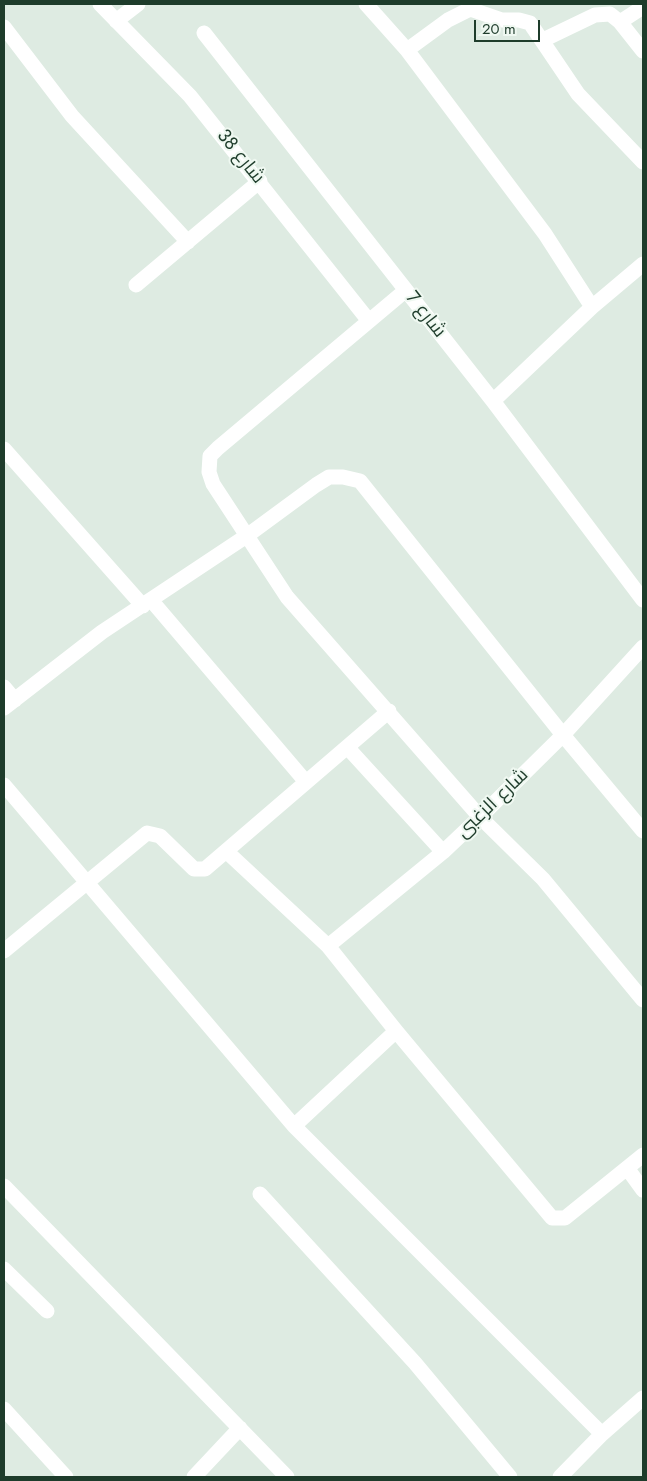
<!DOCTYPE html>
<html>
<head>
<meta charset="utf-8">
<style>
  body { margin:0 }
  #map { position:relative; width:647px; height:1481px; overflow:hidden; background:#deebe2; font-family:Jost,sans-serif }
  canvas { display:block }
  .frame { position:absolute; inset:0; border:5px solid #1e3c2b; pointer-events:none }
  .scale { position:absolute; left:474px; top:20px; width:66px; height:22px; box-sizing:border-box; border:2px solid #1e3c2b; border-top:0; padding-left:6px; font-size:15px; line-height:18px; white-space:nowrap; color:#1e3c2b; -webkit-text-stroke:4px #eff8f1; paint-order:stroke }
</style>
</head>
<body>
<div id="map">
<canvas width="647" height="1481"></canvas>
<div class="frame"></div>
<div class="scale">20 m</div>
</div>
<script>
const c = document.querySelector('canvas').getContext('2d');
c.lineJoin = 'round';
const poly = rows => new Path2D(rows.map(r => 'M' + r).join(''));
function trace(path, color, width, dash) { c.strokeStyle = color; c.lineWidth = width; c.lineCap = dash ? 'butt' : 'round'; c.setLineDash(dash || []); c.stroke(path); }
function write(font, color, halo, rows, align = 'center') {
  c.font = font + ' Jost,Cairo,sans-serif'; c.lineWidth = 4; c.setLineDash([]); c.textBaseline = 'middle'; c.strokeStyle = halo; c.fillStyle = color; for (const [text, x, y, turn = 0] of rows) {
    c.save(); c.translate(x, y); c.rotate((+turn || 0) * Math.PI / 180); c.textAlign = isNaN(turn) ? turn : align; if (halo) c.strokeText(text, 0, 0); c.fillText(text, 0, 0); c.restore();
  }
}
const minor = poly([
  [100,4,190,96,369,321],
  [366,4,407,50,545,234,592,307],
  [116,21,138,4],
  [620,22,643,51],
  [4,27,72,116,188,242],
  [204,33,493,401,643,600],
  [543,40,595,15,610,14,620,22,643,7],
  [407,50,448,20,470,9,502,20,519,20,530,23,578,94,643,162],
  [136,285,260,181],
  [406,290,218,448,210,456,209,472,213,484,287,597,480,817,543,879,643,1000],
  [493,401,592,307,643,264],
  [4,449,143,606],
  [151,600,306,782],
  [4,687,15,700],
  [4,708,102,632,248,535,316,485,329,477,343,477,360,481,563,735,643,831],
  [347,747,443,852],
  [4,785,294,1126,602,1434],
  [226,851,389,711],
  [328,946,443,852,480,817,563,735,643,647],
  [4,951,147,833,160,836,194,869,205,869,226,851,328,946,396,1031,552,1218,565,1218,643,1155],
  [294,1126,396,1031],
  [627,1168,643,1190],
  [4,1186,287,1477],
  [260,1194,415,1363,510,1477],
  [4,1269,47,1311],
  [4,1409,66,1477],
  [194,1477,240,1428],
  [560,1477,602,1434,643,1398]
]);
const streetNames = [
  ["شارع 38",240,157,51],
  ["شارع 7",425,315,52],
  ["شارع الزغبى",493,804,-44]
];
trace(minor, '#fff', 15);
write('19px', '#1e3c2b', '#eff8f1', streetNames);
</script>
</body>
</html>
